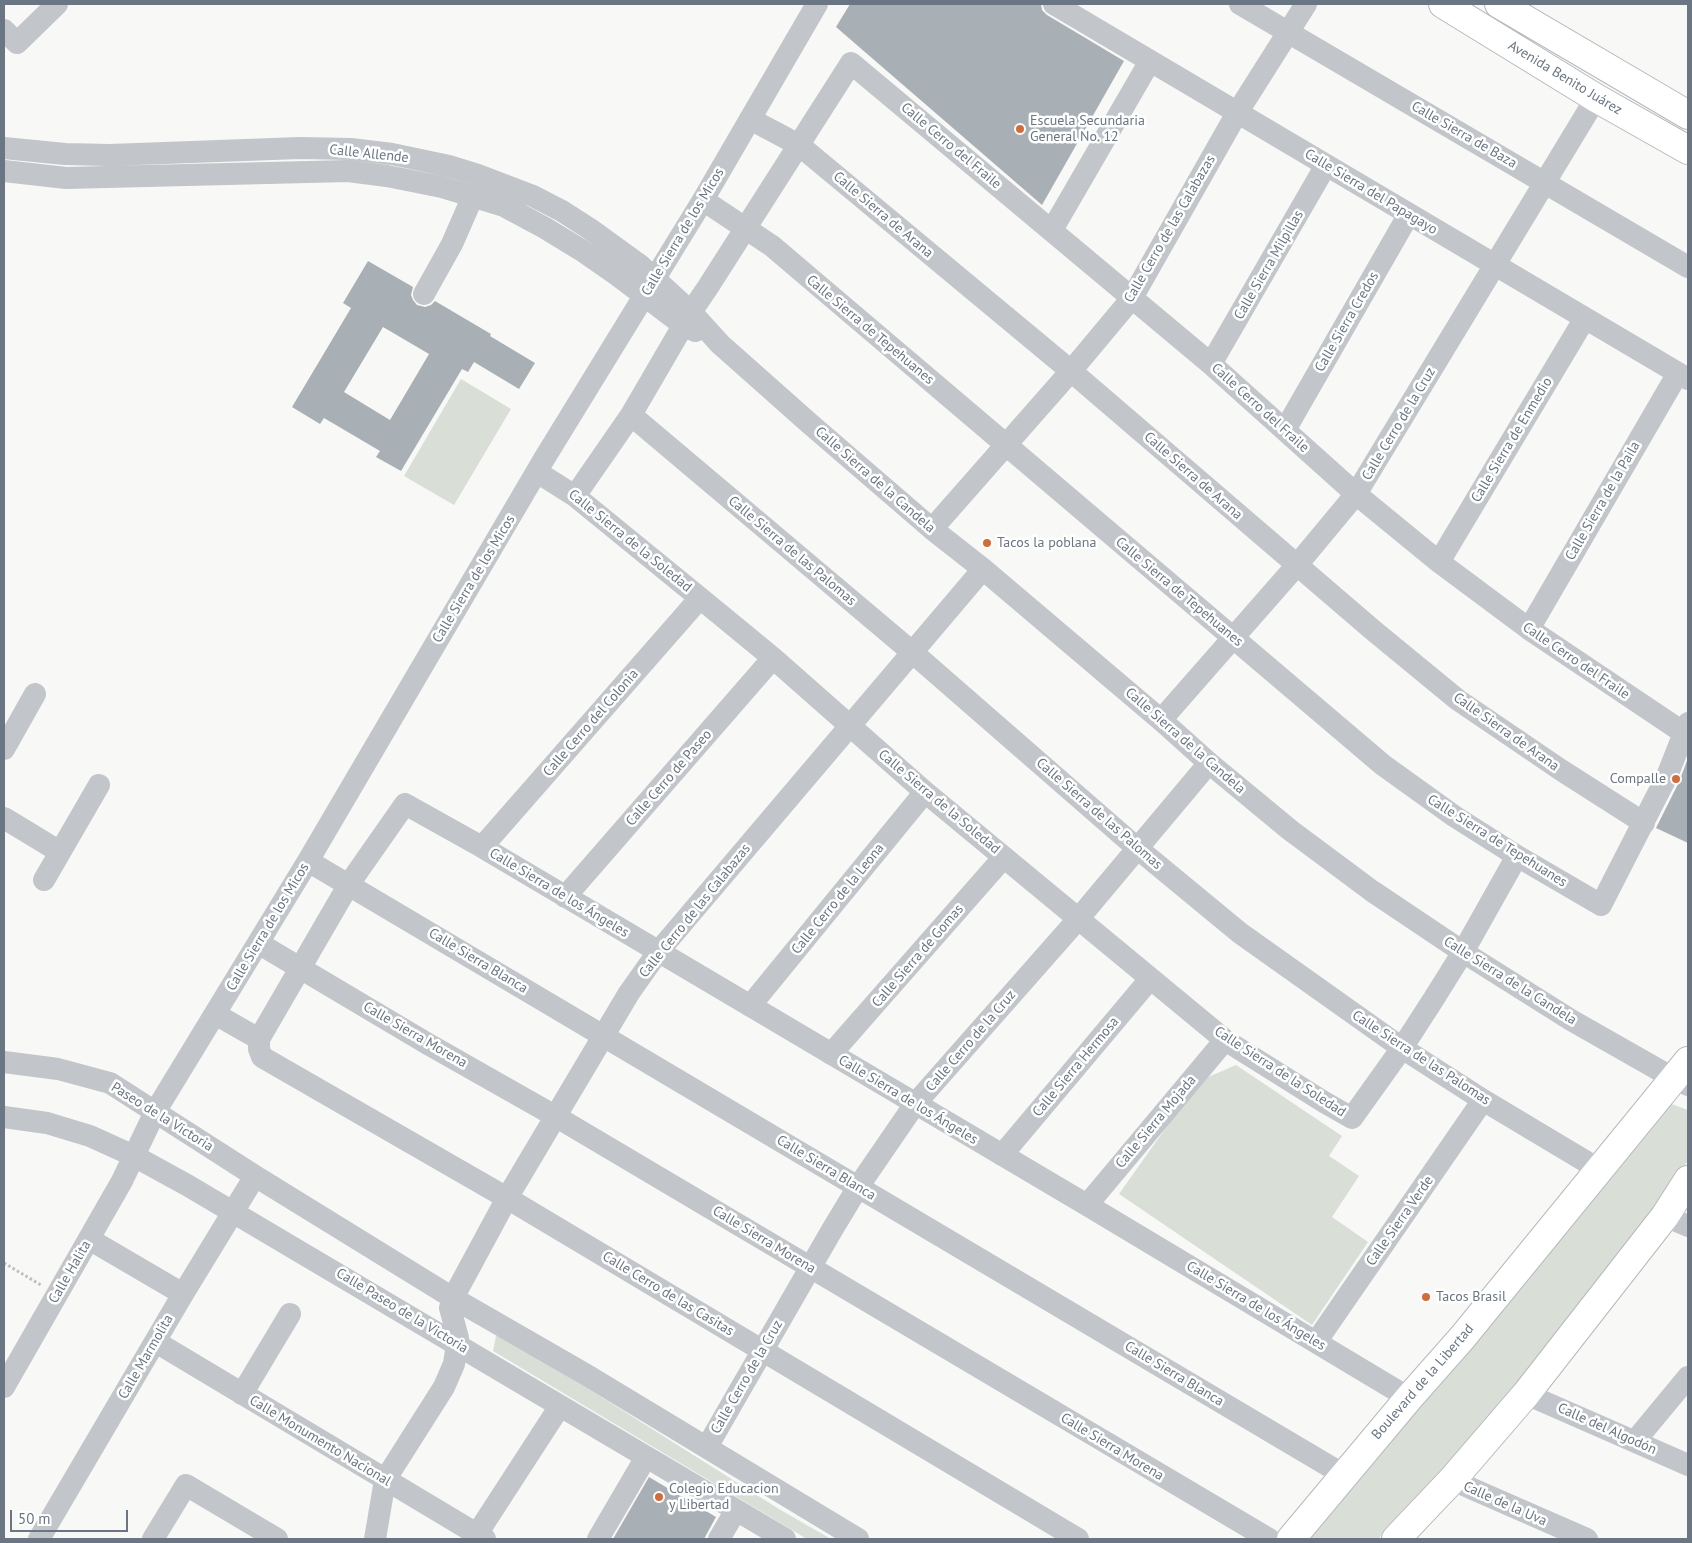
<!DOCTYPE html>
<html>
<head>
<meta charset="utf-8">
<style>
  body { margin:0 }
  #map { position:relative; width:1692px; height:1543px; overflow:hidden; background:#f8f8f6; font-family:"PT Sans",sans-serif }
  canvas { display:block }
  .frame { position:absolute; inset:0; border:5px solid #6a7683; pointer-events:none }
  .scale { position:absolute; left:10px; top:1510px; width:118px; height:22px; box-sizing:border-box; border:2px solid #6a7683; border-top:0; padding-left:6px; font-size:15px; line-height:18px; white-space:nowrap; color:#6a7683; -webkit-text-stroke:4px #fff; paint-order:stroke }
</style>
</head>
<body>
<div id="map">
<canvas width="1692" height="1543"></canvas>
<div class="frame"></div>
<div class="scale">50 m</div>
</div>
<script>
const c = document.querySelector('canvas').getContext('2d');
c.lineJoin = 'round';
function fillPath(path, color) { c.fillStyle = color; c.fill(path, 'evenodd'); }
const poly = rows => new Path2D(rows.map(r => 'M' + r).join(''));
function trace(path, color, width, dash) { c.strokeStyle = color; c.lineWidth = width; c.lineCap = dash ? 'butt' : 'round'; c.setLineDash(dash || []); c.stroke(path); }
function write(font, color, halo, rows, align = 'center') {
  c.font = font + ' "PT Sans",sans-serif'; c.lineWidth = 5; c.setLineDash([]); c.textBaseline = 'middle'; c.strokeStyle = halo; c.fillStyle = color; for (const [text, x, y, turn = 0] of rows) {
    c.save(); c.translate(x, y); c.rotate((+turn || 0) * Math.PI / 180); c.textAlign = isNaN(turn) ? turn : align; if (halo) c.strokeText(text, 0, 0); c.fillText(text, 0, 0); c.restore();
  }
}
const green = poly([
  [461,379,511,409,454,505,404,476],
  [1236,1065,1342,1136,1329,1156,1359,1176,1332,1217,1368,1242,1312,1325,1119,1194,1199,1081],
  [1666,1102,1688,1110,1688,1161,1626,1247,1513,1388,1449,1463,1378,1539,1298,1539],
  [503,1335,779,1509,831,1539,807,1539,493,1351,496,1336]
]);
const building = poly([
  [850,4,1041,4,1042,10,1047,15,1124,61,1042,205,836,27],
  [368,261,413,287,411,295,413,300,417,305,425,307,431,305,435,301,491,334,490,336,535,363,519,389,474,362,468,372,462,369,401,471,376,457,380,451,324,418,320,424,292,407,351,308,343,303],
  [383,327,429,354,390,420,344,392],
  [1688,758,1688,843,1656,828,1679,782],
  [649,1477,716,1517,704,1539,613,1539]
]);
const path = poly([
  [4,1263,41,1285]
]);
const minor = poly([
  [1054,4,1688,379],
  [1240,4,1688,267],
  [4,30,17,43,57,4],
  [750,119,799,145,1071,371,1374,631,1458,700,1561,770,1644,823],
  [4,148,65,154,110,155,300,148,351,149,392,154,449,166,478,175,533,196,562,211,590,229,641,266,691,312,720,344,809,423,932,529,983,569,1161,720,1209,763,1290,830,1372,891,1463,952,1571,1020,1673,1078,1688,1085],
  [4,171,66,178,348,171,387,176,442,187,504,206,545,228,581,250,617,275,683,325,695,331],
  [703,200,772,246,1383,765,1454,816,1517,856,1601,905,1667,776,1688,723],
  [1052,230,1150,61],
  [424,294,452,244,473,196],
  [1211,364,1326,165],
  [631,415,912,652,1137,848,1240,933,1402,1048,1483,1100,1600,1170],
  [1285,430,1409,214],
  [537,472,575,496,700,598,773,658,925,792,1225,1040,1324,1102,1352,1118,1402,1048,1433,1000,1463,952,1517,856],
  [575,496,631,415,691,312,708,287,851,63,1211,364,1356,494,1439,562,1529,629,1684,733],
  [932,529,1071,371,1132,298,1237,113,1306,4],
  [1439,562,1585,318],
  [1529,629,1678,373],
  [1161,720,1297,565,1356,494,1596,98],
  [4,749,35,694],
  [4,818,60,852],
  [482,847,700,598],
  [308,861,1344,1475],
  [44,880,99,785],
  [565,897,773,658],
  [258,943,428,1044,555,1116,1269,1539],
  [750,1006,925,792],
  [215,1014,259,1039],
  [831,1054,1004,857],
  [4,1062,58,1069,110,1083,255,1176,453,1298,585,1374,858,1539],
  [4,1117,47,1123,90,1136,134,1156,187,1185,785,1539],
  [1002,1155,1150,979],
  [1087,1205,1225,1040],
  [1665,1216,1688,1226],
  [89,1239,183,1294],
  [156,1342,485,1539],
  [1316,1342,1483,1100],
  [4,1387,122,1181,155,1112,308,861,544,459,703,200,817,4],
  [242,1394,290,1314],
  [1526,1394,1688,1465],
  [1635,1441,1688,1377],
  [707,1447,832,1230,858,1187,915,1104,1079,918,1209,763],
  [1452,1480,1587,1539],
  [477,1534,560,1406],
  [39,1539,183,1294,255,1176],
  [153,1539,186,1485,277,1539],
  [375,1539,385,1480,444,1387,454,1364,458,1338,450,1308,453,1298,507,1198,629,993,658,952,983,569],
  [598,1539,646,1457],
  [719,1539,736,1510],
  [1078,1539,507,1198,262,1057,259,1049,259,1039,349,884,405,804,482,847,1087,1205,1409,1398]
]);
const major = poly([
  [1443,4,1596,98,1688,150],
  [1499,4,1688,115],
  [1291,1539,1409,1398,1462,1338,1688,1061],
  [1396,1539,1452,1480,1526,1394,1665,1216,1688,1180]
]);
const markers = [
  [1020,129,5,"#d26d3b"],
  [987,543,5,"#d26d3b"],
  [1676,779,5,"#d26d3b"],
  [1426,1297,5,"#d26d3b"],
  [659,1497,5,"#d26d3b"]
];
const streetNames = [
  ["Avenida Benito Juárez",1565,78,31],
  ["Calle Sierra de Baza",1464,135,30],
  ["Calle Cerro del Fraile",951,146,40],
  ["Calle Allende",369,154,6],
  ["Calle Sierra del Papagayo",1371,192,31],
  ["Calle Sierra de Arana",883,215,40],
  ["Calle Cerro de las Calabazas",1170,229,-60],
  ["Calle Sierra de los Micos",683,232,-59],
  ["Calle Sierra Milpillas",1269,265,-60],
  ["Calle Sierra Credos",1347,322,-60],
  ["Calle Sierra de Tepehuanes",870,330,40],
  ["Calle Cerro del Fraile",1260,408,42],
  ["Calle Cerro de la Cruz",1399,424,-59],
  ["Calle Sierra de Enmedio",1512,440,-59],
  ["Calle Sierra de Arana",1193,476,41],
  ["Calle Sierra de la Candela",875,480,41],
  ["Calle Sierra de la Paila",1603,501,-60],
  ["Calle Sierra de la Soledad",630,541,39],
  ["Calle Sierra de las Palomas",792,551,40],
  ["Calle Sierra de los Micos",474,579,-59],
  ["Calle Sierra de Tepehuanes",1179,592,40],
  ["Calle Cerro del Fraile",1576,661,34],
  ["Calle Cerro del Colonia",591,723,-49],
  ["Calle Sierra de Arana",1506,732,35],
  ["Calle Sierra de la Candela",1185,741,41],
  ["Calle Cerro de Paseo",669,778,-49],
  ["Calle Sierra de la Soledad",939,802,40],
  ["Calle Sierra de las Palomas",1099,814,41],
  ["Calle Sierra de Tepehuanes",1497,841,32],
  ["Calle Sierra de los Ángeles",559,893,31],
  ["Calle Cerro de la Leona",838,899,-51],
  ["Calle Cerro de las Calabazas",695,911,-51],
  ["Calle Sierra de los Micos",268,927,-59],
  ["Calle Sierra de Gomas",918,956,-49],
  ["Calle Sierra Blanca",478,961,31],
  ["Calle Sierra de la Candela",1510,981,32],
  ["Calle Sierra Morena",415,1035,30],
  ["Calle Cerro de la Cruz",971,1041,-49],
  ["Calle Sierra de las Palomas",1421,1058,33],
  ["Calle Sierra Hermosa",1076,1067,-50],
  ["Calle Sierra de la Soledad",1280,1072,33],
  ["Calle Sierra de los Ángeles",908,1100,31],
  ["Paseo de la Victoria",162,1117,32],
  ["Calle Sierra Mojada",1156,1122,-50],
  ["Calle Sierra Blanca",826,1168,31],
  ["Calle Sierra Verde",1400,1221,-55],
  ["Calle Sierra Morena",764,1240,31],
  ["Calle Halita",70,1272,-60],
  ["Calle Cerro de las Casitas",668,1294,31],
  ["Calle Sierra de los Ángeles",1256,1306,31],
  ["Calle Paseo de la Victoria",402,1311,31],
  ["Calle Marmolita",146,1357,-60],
  ["Calle Sierra Blanca",1174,1374,31],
  ["Calle Cerro de la Cruz",747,1377,-60],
  ["Boulevard de la Libertad",1423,1382,-49],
  ["Calle del Algodón",1607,1429,24],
  ["Calle Monumento Nacional",320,1441,31],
  ["Calle Sierra Morena",1112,1447,31],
  ["Calle de la Uva",1505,1504,24]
];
const poiNames = [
  ["Escuela Secundaria",1030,121],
  ["General No. 12",1030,137],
  ["Tacos la poblana",997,543],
  ["Compalle",1666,779,"right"],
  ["Tacos Brasil",1436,1297],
  ["Colegio Educacion",669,1489],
  ["y Libertad",669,1505]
];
fillPath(green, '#d9ded7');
fillPath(building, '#a9b0b5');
trace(major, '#b6b9bd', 30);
trace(path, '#bcbec0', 3, [2.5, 2.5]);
trace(minor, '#c2c5c9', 22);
trace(major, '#fff', 28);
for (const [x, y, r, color] of markers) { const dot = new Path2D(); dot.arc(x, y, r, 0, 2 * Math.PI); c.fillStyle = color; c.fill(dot); trace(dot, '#fff', 2); }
write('14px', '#6a7683', '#fff', streetNames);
write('14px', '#6a7683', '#fff', poiNames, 'left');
</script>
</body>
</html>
